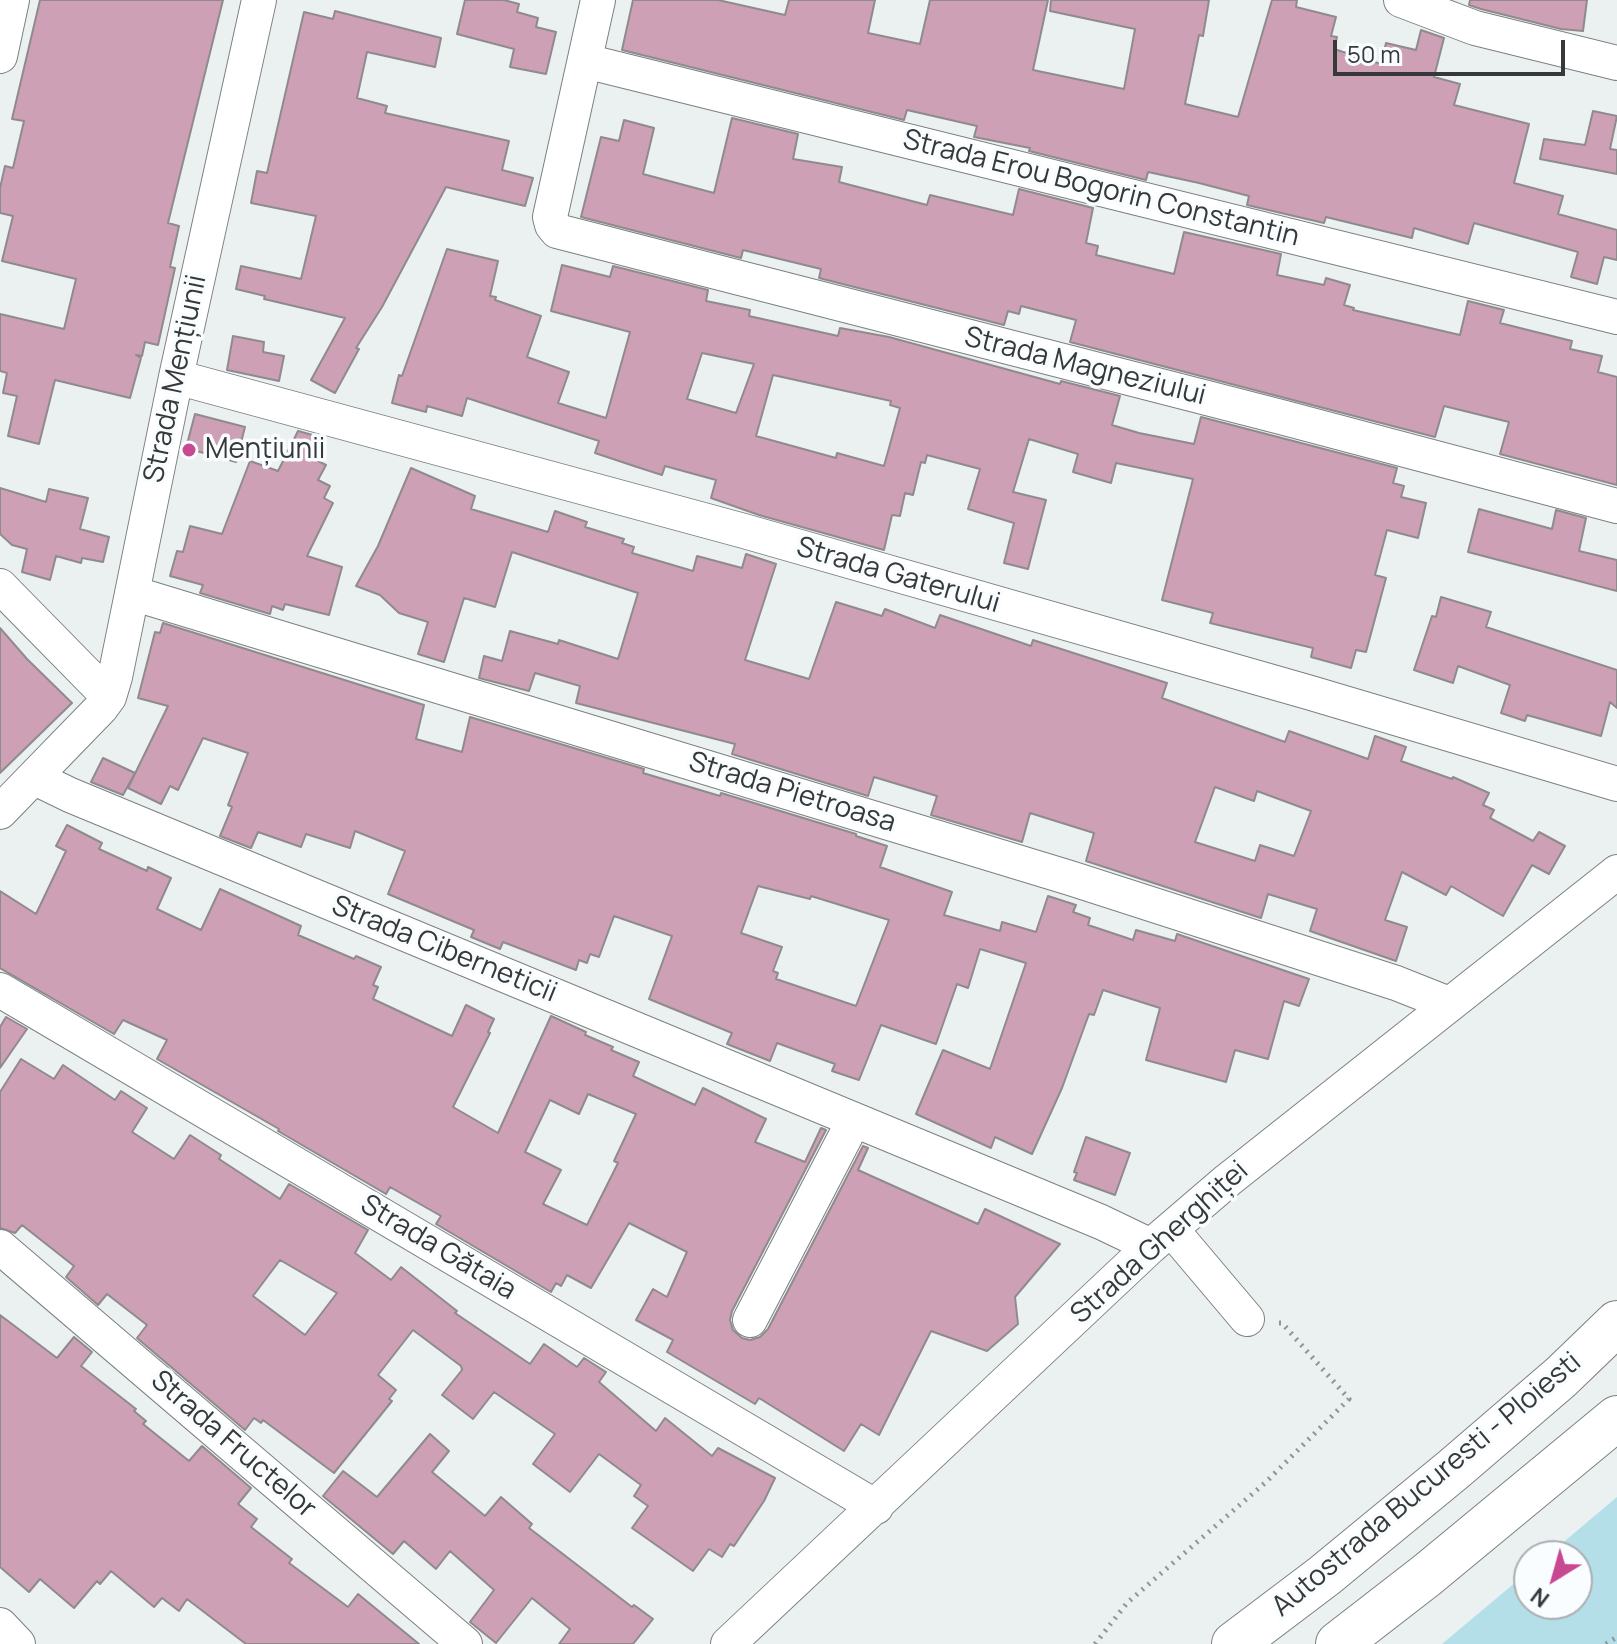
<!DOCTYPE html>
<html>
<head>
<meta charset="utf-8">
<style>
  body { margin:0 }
  #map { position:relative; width:1617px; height:1644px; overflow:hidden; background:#ebf0f1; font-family:Manrope,sans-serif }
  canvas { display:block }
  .north { position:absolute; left:1513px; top:1540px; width:80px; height:80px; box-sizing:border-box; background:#f9fdff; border:2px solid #abafb0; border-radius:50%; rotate:217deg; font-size:22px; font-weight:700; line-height:32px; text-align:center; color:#373939 }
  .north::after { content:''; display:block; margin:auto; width:28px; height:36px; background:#c84892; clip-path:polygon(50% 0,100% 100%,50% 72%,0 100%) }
  .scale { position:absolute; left:1333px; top:40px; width:232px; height:36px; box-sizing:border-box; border:4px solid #373939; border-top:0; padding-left:10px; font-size:24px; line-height:28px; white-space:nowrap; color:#373939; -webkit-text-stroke:6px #f9fdff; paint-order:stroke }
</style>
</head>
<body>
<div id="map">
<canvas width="1617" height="1644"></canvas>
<div class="north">N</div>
<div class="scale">50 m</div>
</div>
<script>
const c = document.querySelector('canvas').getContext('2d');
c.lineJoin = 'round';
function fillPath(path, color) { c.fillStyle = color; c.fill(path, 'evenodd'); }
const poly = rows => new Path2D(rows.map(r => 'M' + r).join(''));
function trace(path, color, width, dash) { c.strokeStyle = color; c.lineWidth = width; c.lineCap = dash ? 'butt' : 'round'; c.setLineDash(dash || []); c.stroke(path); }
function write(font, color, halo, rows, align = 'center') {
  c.font = font + ' Manrope,sans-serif'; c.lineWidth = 7; c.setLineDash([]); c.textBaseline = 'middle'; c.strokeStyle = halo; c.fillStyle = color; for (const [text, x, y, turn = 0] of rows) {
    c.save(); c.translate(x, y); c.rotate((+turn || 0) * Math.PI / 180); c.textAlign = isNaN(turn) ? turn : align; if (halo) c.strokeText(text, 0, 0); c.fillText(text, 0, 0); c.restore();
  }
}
const green = poly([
  [1617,1497,1617,1644,1442,1644,1529,1571,1529,1604,1577,1604,1577,1556,1547,1556]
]);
const building = poly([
  [40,0,223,0,168,223,179,226,170,267,175,268,158,345,145,342,142,356,136,355,141,358,130,398,55,380,39,444,8,436,17,396,3,393,7,373,0,371,0,314,64,329,76,279,2,261,13,216,0,213,0,188,5,166,13,168,24,121,12,119,40,0],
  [465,0,504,0,519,4,517,12,538,18,536,27,556,32,546,74,510,67,514,49,457,34,465,0],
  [633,0,718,0,785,15,789,0,875,0,868,33,920,44,930,0,1048,0,1033,70,1124,89,1135,29,1050,11,1051,0,1209,0,1203,36,1199,35,1185,104,1238,117,1272,0,1297,0,1296,7,1336,17,1331,36,1337,37,1334,49,1381,64,1386,43,1416,50,1421,30,1444,38,1434,77,1460,84,1454,105,1529,124,1514,183,1563,196,1558,214,1617,230,1617,260,1604,257,1597,284,1571,277,1578,252,1474,223,1468,244,1414,228,1412,238,1326,217,1324,223,1247,205,1249,196,1199,183,1148,172,1146,180,1029,151,1030,148,974,137,977,126,907,110,904,120,622,50,633,0],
  [1470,0,1587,0,1583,31,1561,29,1481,9,1469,5,1470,0],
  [335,11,441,38,435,67,367,52,357,98,387,106,385,113,509,141,502,170,533,178,525,206,446,187,382,307,356,348,359,349,335,393,311,380,345,318,264,299,265,296,236,289,241,266,301,279,316,216,251,203,257,171,267,173,304,12,333,19,335,11],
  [1593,111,1617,116,1610,149,1617,150,1617,174,1540,159,1544,139,1585,145,1593,111],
  [732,118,798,134,793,159,842,167,839,182,927,205,930,195,1013,215,1019,189,1093,208,1086,243,1098,246,1096,255,1174,274,1184,232,1281,254,1277,275,1324,285,1326,278,1350,285,1344,305,1354,308,1353,310,1460,335,1468,301,1504,310,1500,323,1572,341,1570,349,1602,356,1598,372,1617,377,1617,485,1500,454,1509,422,1444,406,1435,437,1070,342,1076,320,1021,306,1019,314,1008,311,1004,325,819,278,821,269,743,250,741,258,581,217,601,137,619,141,624,120,654,128,643,174,714,193,732,118],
  [447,249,498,261,490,296,496,297,495,300,541,316,527,357,569,372,558,403,606,418,630,332,551,311,562,265,610,277,613,266,708,290,706,301,750,310,749,316,838,336,840,328,889,337,1060,384,1061,381,1120,396,1112,425,1139,433,1194,444,1201,417,1397,468,1393,483,1404,486,1401,497,1426,503,1418,538,1387,530,1375,575,1386,578,1366,652,1356,650,1351,668,1311,657,1313,648,1210,623,1213,613,1162,600,1193,479,1116,463,1111,483,1073,472,1078,454,1029,439,1013,492,1046,500,1028,569,1004,563,1014,523,968,509,980,469,927,455,925,463,921,462,913,495,905,493,900,516,892,515,884,550,759,515,711,498,716,480,665,466,662,475,637,467,595,453,599,441,467,398,462,416,427,406,426,412,392,403,399,375,402,376,447,249],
  [702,353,754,364,736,413,687,399,702,353],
  [773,375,891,401,890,405,900,408,884,466,837,453,836,458,756,436,773,375],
  [233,336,264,342,263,352,284,356,279,381,227,370,233,336],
  [195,414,245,427,236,462,186,448,195,414],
  [298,431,320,437,310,457,326,465,318,480,330,486,324,498,333,503,307,556,342,567,329,615,285,604,283,610,272,606,270,614,200,593,203,585,170,576,177,551,183,552,190,526,222,534,250,461,278,471,298,431],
  [411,468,475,496,471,509,548,532,555,511,587,522,585,527,624,539,622,543,634,547,632,553,693,571,697,556,742,568,746,554,776,564,745,660,809,679,836,602,882,616,885,609,935,628,940,615,1031,646,1033,640,1167,683,1162,698,1285,742,1289,731,1368,759,1375,736,1406,747,1401,761,1452,779,1453,777,1489,793,1483,805,1494,810,1490,818,1533,841,1539,832,1565,846,1549,874,1532,865,1503,916,1451,886,1446,895,1402,872,1385,920,1407,927,1396,961,1310,931,1317,909,1268,894,1261,918,1086,861,1094,833,1030,813,1022,842,931,815,937,796,874,777,868,796,732,754,735,744,576,703,580,686,535,673,529,691,479,678,484,656,502,661,510,631,558,644,559,640,618,659,638,593,512,552,495,607,464,598,444,662,418,654,428,622,399,613,380,595,356,586,378,546,411,468],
  [1215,787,1254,801,1257,791,1311,811,1294,856,1260,845,1255,861,1195,842,1215,787],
  [0,488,46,502,49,489,88,498,80,529,109,537,103,562,82,558,81,563,56,556,50,580,22,572,27,549,12,545,0,534,0,488],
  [1479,509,1552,529,1556,510,1586,518,1579,551,1617,560,1617,591,1468,552,1479,509],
  [1441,597,1491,612,1486,627,1617,670,1617,708,1610,702,1601,736,1527,715,1525,721,1501,713,1510,685,1458,666,1453,683,1414,670,1432,616,1436,617,1441,597],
  [163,623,424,705,416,739,462,752,470,717,644,769,643,773,720,796,721,793,856,834,856,836,887,846,880,867,952,892,944,915,1000,931,1002,922,1036,932,1048,896,1076,905,1073,912,1090,918,1088,925,1133,940,1136,930,1175,941,1177,934,1309,979,1299,1006,1284,1001,1268,1059,1235,1050,1226,1082,1146,1060,1160,1008,1103,990,1094,1015,1089,1014,1062,1088,1032,1154,995,1137,991,1148,916,1114,943,1050,990,1069,1026,963,980,949,968,988,957,984,936,1044,881,1025,859,1080,832,1071,835,1064,777,1043,770,1061,727,1044,732,1033,649,999,672,936,614,916,599,957,590,954,587,963,579,960,576,970,503,942,500,949,471,937,474,930,388,894,405,851,355,831,350,848,306,834,301,847,258,832,251,848,220,836,232,807,228,805,248,753,203,738,178,790,170,786,161,804,128,788,168,706,138,698,155,632,160,633,163,623],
  [758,886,810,899,811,896,889,920,856,1006,776,979,778,973,773,971,782,947,741,933,758,886],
  [0,628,27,659,72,703,0,773,0,628],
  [103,758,135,773,123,795,91,782,103,758],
  [67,825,102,843,99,849,147,871,148,867,171,878,157,909,201,930,220,889,301,926,298,935,354,959,356,956,381,967,373,985,378,987,373,999,452,1036,466,1005,494,1019,488,1032,490,1033,453,1107,498,1133,551,1016,586,1032,585,1035,613,1047,611,1050,639,1062,633,1076,695,1105,703,1088,766,1119,755,1142,805,1162,821,1128,826,1130,732,1311,730,1320,733,1330,742,1338,750,1340,760,1337,768,1329,863,1146,868,1148,858,1170,978,1224,985,1209,1060,1244,1015,1297,1018,1324,987,1351,931,1331,879,1435,861,1424,844,1451,759,1398,755,1404,667,1352,673,1340,636,1320,653,1289,667,1297,687,1252,629,1223,591,1288,567,1275,561,1286,556,1283,551,1292,436,1224,441,1216,390,1187,386,1194,278,1131,279,1129,157,1059,167,1040,123,1020,114,1034,0,968,0,891,36,914,66,851,56,846,67,825],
  [588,1094,636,1114,614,1161,618,1163,587,1225,543,1204,561,1170,525,1152,550,1100,579,1114,588,1094],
  [6,1017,27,1029,0,1068,0,1027,6,1017],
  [21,1059,54,1079,63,1065,115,1100,121,1091,147,1108,132,1132,174,1159,190,1135,221,1155,219,1159,280,1199,289,1184,368,1230,355,1253,391,1280,401,1267,457,1311,455,1313,530,1364,544,1344,577,1367,584,1358,606,1372,599,1382,656,1431,665,1418,712,1456,718,1448,775,1478,764,1501,734,1546,730,1544,722,1557,709,1549,693,1571,632,1528,648,1506,634,1496,641,1485,599,1454,570,1492,533,1464,555,1434,494,1392,473,1419,442,1395,462,1370,461,1366,413,1330,378,1375,396,1390,389,1399,392,1401,334,1473,263,1420,261,1423,254,1418,245,1430,137,1338,147,1325,107,1294,98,1305,66,1277,74,1266,22,1225,15,1233,0,1228,0,1092,21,1059],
  [280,1260,337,1293,305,1335,253,1296,280,1260],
  [1086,1137,1130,1153,1115,1195,1074,1180,1077,1173,1074,1172,1086,1137],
  [0,1315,57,1358,74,1337,92,1352,81,1366,136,1409,134,1411,146,1421,143,1424,189,1461,202,1446,251,1488,238,1504,257,1519,251,1527,292,1559,289,1563,348,1607,358,1594,419,1644,246,1644,187,1599,179,1611,162,1598,154,1607,111,1571,100,1584,97,1581,74,1608,40,1579,29,1592,0,1567,0,1315],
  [430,1434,449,1451,432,1472,485,1516,501,1497,532,1524,529,1528,632,1607,634,1605,653,1619,633,1644,559,1644,570,1629,532,1598,496,1643,470,1622,494,1590,450,1551,436,1569,404,1541,393,1554,323,1496,343,1471,377,1497,430,1434]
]);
const path = poly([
  [1095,1644,1127,1603,1266,1482,1349,1399,1282,1323,1276,1323],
  [1606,1644,1617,1637]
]);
const minor = poly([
  [598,0,550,217,552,225,557,231,1281,417,1617,506],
  [1401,0,1475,28,1617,63],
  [0,56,12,0],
  [585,61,1617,317],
  [176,377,744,531,1311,693,1617,784],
  [0,586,109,697],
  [132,593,1070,878,1396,983,1449,1004],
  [35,778,70,795,1101,1222,1151,1246],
  [0,812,101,708,109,697,115,677,176,377,259,0],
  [0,990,876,1507],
  [1171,1229,1247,1319],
  [0,1247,465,1644],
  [750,1320,854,1120],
  [0,1625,18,1644],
  [728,1644,1151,1246,1228,1180,1617,872]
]);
const highway = poly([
  [1234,1644,1324,1576,1454,1469,1561,1377,1617,1323],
  [1338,1644,1427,1575,1617,1418]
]);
const markers = [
  [189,450,8,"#c84892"]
];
const streetNames = [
  ["Strada Erou Bogorin Constantin",1101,189,14],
  ["Strada Magneziului",1085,367,14],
  ["Strada Mențiunii",176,379,-78],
  ["Strada Gaterului",898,576,16],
  ["Strada Pietroasa",792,793,17],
  ["Strada Ciberneticii",444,950,22],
  ["Strada Gherghiței",1160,1243,-42],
  ["Strada Gătaia",438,1248,31],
  ["Strada Fructelor",233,1445,41],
  ["Autostrada Bucuresti - Ploiesti",1427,1485,-40]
];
const poiNames = [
  ["Mențiunii",205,450]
];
fillPath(green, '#b4dee8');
fillPath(building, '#cda0b6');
trace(building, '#8f8b8d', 2);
trace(minor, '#7c8081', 36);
trace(highway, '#7c8081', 46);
trace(path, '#909494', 5, [2, 6]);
trace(minor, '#fff', 34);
trace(highway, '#fff', 44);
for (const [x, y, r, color] of markers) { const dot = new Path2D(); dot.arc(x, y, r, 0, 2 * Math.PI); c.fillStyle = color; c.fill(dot); trace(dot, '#f9fdff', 3); }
write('28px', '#373939', '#f9fdff', streetNames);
write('28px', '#373939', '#f9fdff', poiNames, 'left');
</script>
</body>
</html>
